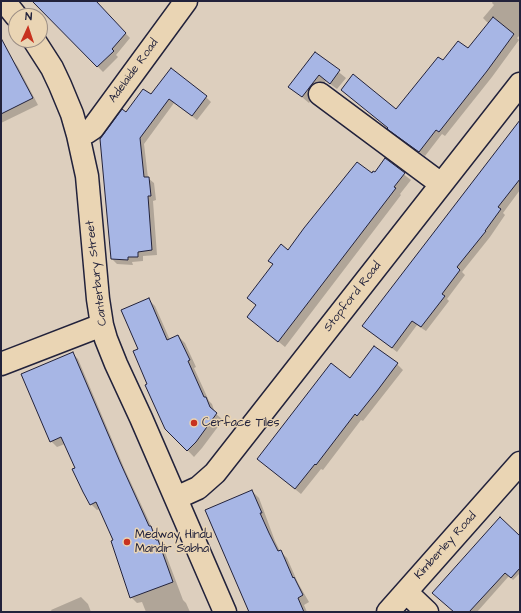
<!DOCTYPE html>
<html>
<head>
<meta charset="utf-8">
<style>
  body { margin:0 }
  #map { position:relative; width:521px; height:613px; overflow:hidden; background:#ddcfbe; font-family:"Architects Daughter",sans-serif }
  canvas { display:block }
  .frame { position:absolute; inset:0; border:2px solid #22223b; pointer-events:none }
  .north { position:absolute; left:8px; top:8px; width:40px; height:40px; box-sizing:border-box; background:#ead5b4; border:1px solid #9a8d84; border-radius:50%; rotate:3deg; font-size:11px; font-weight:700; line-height:16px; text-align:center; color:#22223b }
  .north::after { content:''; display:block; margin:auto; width:14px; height:18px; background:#c8321e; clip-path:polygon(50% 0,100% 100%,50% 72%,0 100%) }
</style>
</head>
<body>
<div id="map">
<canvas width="521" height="613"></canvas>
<div class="frame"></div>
<div class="north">N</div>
</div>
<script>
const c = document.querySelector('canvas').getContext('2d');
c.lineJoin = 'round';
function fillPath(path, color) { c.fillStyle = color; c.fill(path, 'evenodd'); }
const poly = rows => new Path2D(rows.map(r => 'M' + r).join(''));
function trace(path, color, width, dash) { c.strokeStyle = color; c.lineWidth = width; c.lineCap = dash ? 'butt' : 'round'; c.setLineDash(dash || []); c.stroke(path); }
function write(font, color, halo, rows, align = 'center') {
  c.font = font + ' "Architects Daughter",sans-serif'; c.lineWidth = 3; c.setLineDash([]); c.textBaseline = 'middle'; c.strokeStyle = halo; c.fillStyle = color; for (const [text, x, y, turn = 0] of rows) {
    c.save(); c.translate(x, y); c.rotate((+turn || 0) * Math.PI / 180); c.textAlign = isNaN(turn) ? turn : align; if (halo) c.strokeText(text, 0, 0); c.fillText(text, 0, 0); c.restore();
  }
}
const shadow = poly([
  [33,1,89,1,103,10,130,38,116,55,118,57,103,72],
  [493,1,520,1,520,35,517,38,519,40,492,77,445,136,442,134,425,156,394,134,396,111,443,62,469,50,489,24,483,18,494,5,492,3],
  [1,43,18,67,38,105,1,123],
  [315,53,346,78,337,89,326,81,309,103,290,87],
  [152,96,206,97,211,102,197,120,174,103,144,144,148,178,154,183,156,200,153,201,157,255,143,256,143,261,132,262,133,265,117,264,112,259,126,114],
  [520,121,520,190,503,213,505,215,490,237,462,272,465,275,447,299,449,301,426,331,417,325,397,352,363,326],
  [385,160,411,180,400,194,401,195,285,347,248,317,257,306,249,298,274,265,270,261,289,252,372,174,375,174],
  [148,299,155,306,170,340,178,336,185,343,196,367,194,368,209,401,212,404,215,413,223,420,202,448,194,457,166,428,149,385,139,349],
  [72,353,78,359,125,470,153,530,157,533,161,545,163,547,183,600,186,603,190,612,146,612,142,602,137,603,131,597,115,541,100,509,97,510,91,504,65,444,57,447,51,441],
  [397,364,403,370,363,421,361,420,323,470,321,469,301,494,258,459,350,379],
  [252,491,259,498,275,541,280,551,287,558,298,583,309,602,304,605,307,612,250,612],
  [520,537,520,573,513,580,509,576,477,612,454,612],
  [81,597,88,604,91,612,52,612,51,610]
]);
const building = poly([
  [32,1,96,1,126,33,112,49,114,51,97,67,32,1],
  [493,17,514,34,487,71,439,132,436,130,419,152,387,129,388,128,341,90,353,74,396,109,438,57,443,60,458,41,468,48,493,17],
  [1,38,33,98,1,114,1,38],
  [315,52,340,70,330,84,319,75,302,97,288,87,315,52],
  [171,68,207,96,192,116,169,99,140,138,144,177,149,177,151,196,148,196,152,250,138,252,138,257,128,257,128,260,111,259,100,139,122,109,126,112,143,89,151,94,171,68],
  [520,120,520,179,498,207,501,209,485,231,486,231,457,267,460,270,442,294,445,296,421,327,412,321,392,348,362,326,520,120],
  [385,158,405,173,394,187,396,188,278,342,247,317,256,305,247,298,273,264,268,261,281,244,288,250,304,228,357,162,372,173,373,171,375,172,385,158],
  [149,298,167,340,178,335,190,360,188,361,204,397,206,397,210,407,217,413,196,442,187,451,165,429,145,385,147,384,133,351,138,349,121,310,149,298],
  [374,346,398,363,377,391,357,416,355,414,316,465,315,464,295,489,257,459,331,363,350,378,374,346],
  [73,352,120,462,149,526,151,526,156,540,158,540,173,582,130,598,111,541,113,540,96,502,90,505,83,492,72,469,75,468,61,437,50,442,21,374,73,352],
  [252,490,262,513,260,513,269,533,278,551,281,550,293,578,294,577,303,595,298,598,304,612,249,612,205,510,252,490],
  [500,517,520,536,520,568,511,578,505,573,469,612,454,612,432,593,500,517]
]);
const minor = poly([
  [4,1,16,16],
  [34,40,52,68,60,85,72,114,78,135,87,176,98,299,102,325,106,339,116,364,141,418,225,612],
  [320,94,441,184],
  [78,135,87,132,93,128,186,1],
  [1,364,102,325],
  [176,498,198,488,215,473,520,84],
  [406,592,427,612],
  [388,612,520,463]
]);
const markers = [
  [194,423,4,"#c8321e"],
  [127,542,4,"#c8321e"]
];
const streetNames = [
  ["Adelaide Road",134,71,-54],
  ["Canterbury Street",97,273,-97],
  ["Stopford Road",353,297,-52],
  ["Kimberley Road",446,546,-48]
];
const poiNames = [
  ["Cerface Tiles",202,423],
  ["Medway Hindu",135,535],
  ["Mandir Sabha",135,549]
];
fillPath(shadow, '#0003');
fillPath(building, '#a7b6e5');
trace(building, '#22223b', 1);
trace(minor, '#22223b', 25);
trace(minor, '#ead5b4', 22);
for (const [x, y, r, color] of markers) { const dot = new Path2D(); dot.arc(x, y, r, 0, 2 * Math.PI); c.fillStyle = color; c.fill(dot); trace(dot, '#ead5b4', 1.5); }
write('12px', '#22223b', '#ead5b4', streetNames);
write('12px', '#22223b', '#ead5b4', poiNames, 'left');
</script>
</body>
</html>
